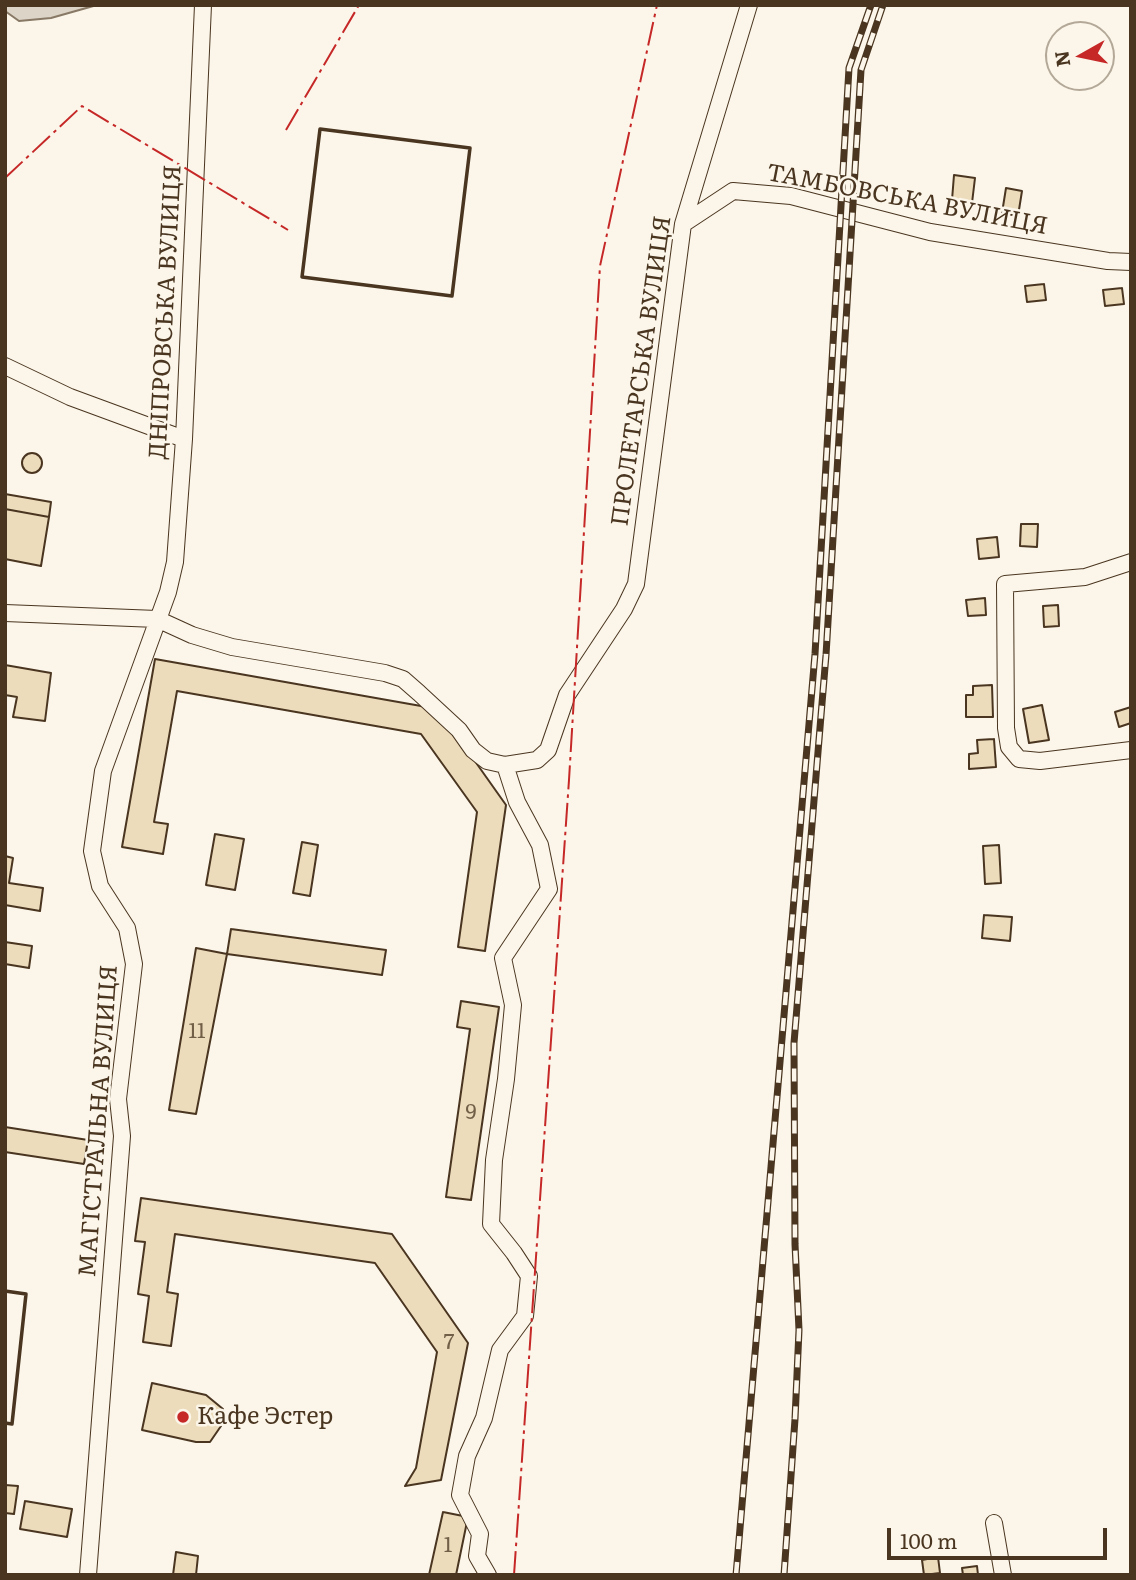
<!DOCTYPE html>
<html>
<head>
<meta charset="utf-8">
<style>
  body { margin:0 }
  #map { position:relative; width:1136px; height:1580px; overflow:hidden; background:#fbf6e9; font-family:Literata,serif }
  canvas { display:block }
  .frame { position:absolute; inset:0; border:7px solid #4a3520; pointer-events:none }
  .north { position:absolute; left:1045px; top:21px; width:70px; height:70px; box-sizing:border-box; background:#fbf6e9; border:2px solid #b4a999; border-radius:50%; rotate:261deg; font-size:19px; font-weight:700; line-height:28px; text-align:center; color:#4a3520 }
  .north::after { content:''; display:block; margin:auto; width:24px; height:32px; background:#c62828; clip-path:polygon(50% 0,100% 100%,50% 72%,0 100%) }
  .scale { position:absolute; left:887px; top:1528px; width:220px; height:32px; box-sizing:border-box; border:4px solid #4a3520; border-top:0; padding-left:9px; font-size:21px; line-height:24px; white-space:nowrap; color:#4a3520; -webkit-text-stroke:5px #fbf6e9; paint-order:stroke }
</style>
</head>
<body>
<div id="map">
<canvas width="1136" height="1580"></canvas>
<div class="frame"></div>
<div class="north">N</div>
<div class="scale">100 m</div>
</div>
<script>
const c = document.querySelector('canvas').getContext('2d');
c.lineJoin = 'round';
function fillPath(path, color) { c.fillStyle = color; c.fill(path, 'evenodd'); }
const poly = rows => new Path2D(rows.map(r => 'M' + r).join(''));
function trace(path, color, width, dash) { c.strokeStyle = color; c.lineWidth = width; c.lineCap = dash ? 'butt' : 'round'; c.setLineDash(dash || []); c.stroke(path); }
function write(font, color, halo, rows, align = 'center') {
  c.font = font + ' Literata,serif'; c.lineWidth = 5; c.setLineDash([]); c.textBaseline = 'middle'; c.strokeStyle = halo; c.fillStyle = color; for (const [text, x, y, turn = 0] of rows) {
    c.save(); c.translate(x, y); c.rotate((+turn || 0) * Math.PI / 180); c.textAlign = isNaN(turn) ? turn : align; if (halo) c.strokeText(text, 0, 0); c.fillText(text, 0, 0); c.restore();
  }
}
const water = poly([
  [5,5,97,5,51,18,19,21,5,11,5,5]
]);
const building = poly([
  [954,175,975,178,972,203,952,200,954,175],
  [1006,188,1022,191,1018,216,1002,213,1006,188],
  [1044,284,1046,300,1027,302,1025,286,1044,284],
  [1122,288,1124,304,1105,306,1103,290,1122,288],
  '22 463a10 10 0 1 1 20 0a10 10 0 1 1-20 0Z',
  [5,494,51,502,49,517,5,509,5,494],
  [5,509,49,517,41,566,5,559,5,509],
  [1021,524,1038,524,1037,547,1020,546,1021,524],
  [997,537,999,557,979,559,977,539,997,537],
  [985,598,986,615,968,616,966,600,985,598],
  [1058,605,1059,626,1044,627,1043,606,1058,605],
  [155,659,438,709,506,805,485,951,458,947,477,812,421,734,177,691,154,822,168,824,163,854,122,847,155,659],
  [5,665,51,673,45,721,13,717,17,697,5,695,5,665],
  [992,685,993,717,966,717,966,695,973,695,973,686,992,685],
  [1042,705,1049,740,1029,743,1023,709,1042,705],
  [1131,707,1131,723,1119,727,1115,712,1131,707],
  [994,739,996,767,969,769,969,754,978,753,977,740,994,739],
  [215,834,244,839,235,890,206,885,215,834],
  [302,842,318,845,310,896,293,893,302,842],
  [999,845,1001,883,985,884,983,846,999,845],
  [5,856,13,858,9,883,43,888,40,911,5,905,5,856],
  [984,915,1012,917,1010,941,982,938,984,915],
  [231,929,386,950,382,975,227,954,231,929],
  [5,942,32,946,29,968,5,964,5,942],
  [196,948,227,954,196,1114,169,1110,196,948],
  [461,1001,499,1007,471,1200,446,1197,470,1029,457,1027,461,1001],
  [5,1127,88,1140,84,1164,5,1152,5,1127],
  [141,1198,392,1234,468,1343,441,1480,405,1486,416,1468,437,1352,375,1263,175,1234,167,1292,178,1294,171,1346,143,1342,149,1296,138,1294,145,1242,135,1241,141,1198],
  [152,1383,206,1395,223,1409,221,1426,210,1442,196,1442,142,1430,152,1383],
  [5,1485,18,1486,14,1514,5,1513,5,1485],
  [25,1501,72,1509,67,1537,20,1529,25,1501],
  [443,1512,468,1517,456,1575,429,1575,443,1512],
  [176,1552,198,1556,196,1575,173,1575,176,1552],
  [938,1557,940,1573,924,1575,922,1560,938,1557],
  [977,1566,978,1575,963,1575,962,1568,977,1566]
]);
const minor = poly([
  [683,224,733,191,791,196,930,232,1108,261,1131,262],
  [5,366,70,397,184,439],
  [1131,562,1085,577,1005,584,1006,728,1009,747,1019,759,1040,761,1131,750],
  [5,613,157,619,192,635,232,647,385,673,403,679,419,693,459,730,473,750,487,761,505,765,537,760,548,750,567,695,624,609,636,584,683,224,749,5],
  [994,1523,1003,1575],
  [88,1575,122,1136,118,1099,134,964,127,928,100,886,92,851,103,771,168,592,175,562,184,439,203,5],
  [488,1575,477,1556,480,1534,460,1495,467,1456,484,1418,500,1350,525,1316,529,1276,514,1253,491,1224,494,1160,506,1079,513,1005,503,958,549,889,540,845,517,802,505,765]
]);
const rail = poly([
  [736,1575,815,654,849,68,871,5],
  [784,1575,795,1419,799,1330,795,1244,794,1043,826,655,861,70,883,5]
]);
const wall = poly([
  [320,129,470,148,452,296,302,277,320,129],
  [5,1291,26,1294,12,1424,5,1423]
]);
const power = poly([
  [286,130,359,5],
  [5,178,82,106,288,230],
  [514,1575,569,780,600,266,657,5]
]);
const markers = [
  [183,1417,7,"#c62828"]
];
const numberNames = [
  ["11",197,1032],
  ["9",471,1113],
  ["7",449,1343],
  ["1",448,1546]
];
const streetNames = [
  ["ТАМБОВСЬКА ВУЛИЦЯ",907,200,11],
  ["ДНІПРОВСЬКА ВУЛИЦЯ",166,312,-87],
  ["ПРОЛЕТАРСЬКА ВУЛИЦЯ",642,371,-82],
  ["МАГІСТРАЛЬНА ВУЛИЦЯ",99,1121,-86]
];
const poiNames = [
  ["Кафе Эстер",197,1417]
];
fillPath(water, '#dcd4c6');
trace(water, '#887966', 2);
fillPath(building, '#ecdcbc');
trace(building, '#4a3520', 2);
trace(minor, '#4a3520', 18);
trace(minor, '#fbf6e9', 16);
trace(rail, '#4a3520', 7);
trace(rail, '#fbf6e9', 4.5, [13]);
trace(wall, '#4a3520', 3.5);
trace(power, '#c62828', 2, [24, 5, 3.5, 5]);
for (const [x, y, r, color] of markers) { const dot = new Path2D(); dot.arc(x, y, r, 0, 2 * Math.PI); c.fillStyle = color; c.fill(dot); trace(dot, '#fbf6e9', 2.5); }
write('21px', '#725f47', null, numberNames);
write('24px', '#4a3520', '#fbf6e9', streetNames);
write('24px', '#4a3520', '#fbf6e9', poiNames, 'left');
</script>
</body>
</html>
